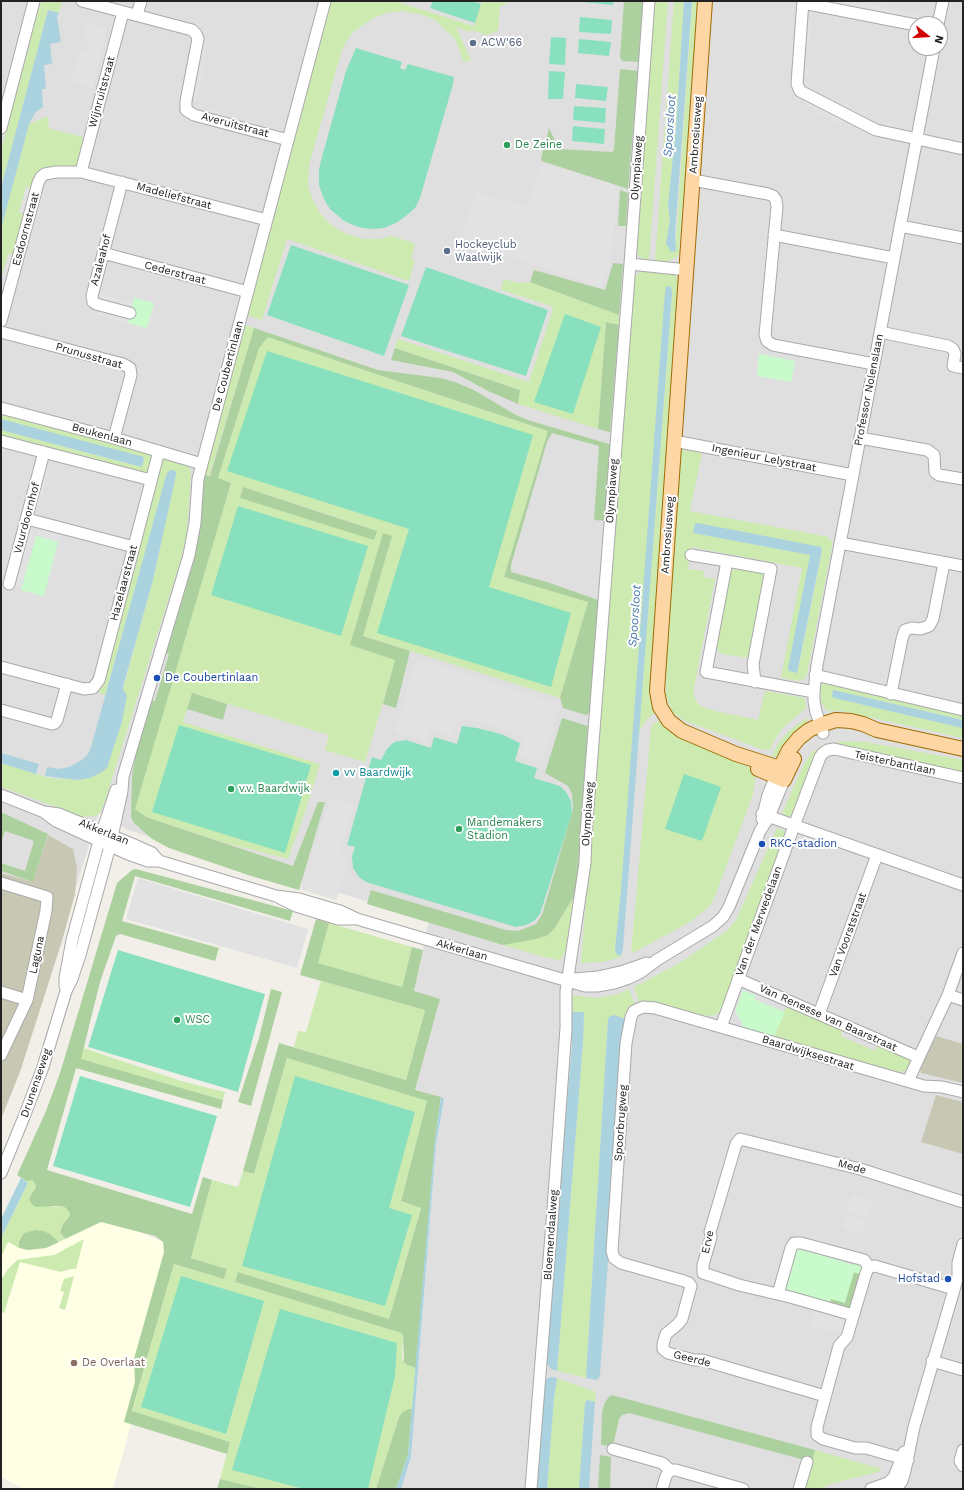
<!DOCTYPE html>
<html>
<head>
<meta charset="utf-8">
<style>
  body { margin:0 }
  #map { position:relative; width:964px; height:1490px; overflow:hidden; background:#f2efe9; font-family:"Work Sans",sans-serif }
  canvas { display:block }
  .frame { position:absolute; inset:0; border:2px solid #222; pointer-events:none }
  .north { position:absolute; left:908px; top:16px; width:40px; height:40px; box-sizing:border-box; background:#fff; border:1px solid #a7a7a7; border-radius:50%; rotate:107deg; font-size:11px; font-weight:700; line-height:16px; text-align:center; color:#222 }
  .north::after { content:''; display:block; margin:auto; width:14px; height:18px; background:#d40000; clip-path:polygon(50% 0,100% 100%,50% 72%,0 100%) }
</style>
</head>
<body>
<div id="map">
<canvas width="964" height="1490"></canvas>
<div class="frame"></div>
<div class="north">N</div>
</div>
<script>
const c = document.querySelector('canvas').getContext('2d');
c.lineJoin = 'round';
function fillPath(path, color) { c.fillStyle = color; c.fill(path, 'evenodd'); }
const poly = rows => new Path2D(rows.map(r => 'M' + r).join(''));
function trace(path, color, width, dash) { c.strokeStyle = color; c.lineWidth = width; c.lineCap = dash ? 'butt' : 'round'; c.setLineDash(dash || []); c.stroke(path); }
function write(font, color, halo, rows, align = 'center') {
  c.font = font + ' "Work Sans",sans-serif'; c.lineWidth = 4; c.setLineDash([]); c.textBaseline = 'middle'; c.strokeStyle = halo; c.fillStyle = color; for (const [text, x, y, turn = 0] of rows) {
    c.save(); c.translate(x, y); c.rotate((+turn || 0) * Math.PI / 180); c.textAlign = isNaN(turn) ? turn : align; if (halo) c.strokeText(text, 0, 0); c.fillText(text, 0, 0); c.restore();
  }
}
const residential = poly([
  [1,1,963,1,963,1489,401,1489,411,1457,436,1145,444,1099,415,1090,440,999,414,992,429,920,128,830,99,812,31,1034,1,1100],
  [916,24,940,24,940,48,916,48]
]);
const education = poly([
  [30,1187,180,1249,113,1489,24,1489,1,1477,1,1243]
]);
const construction = poly([
  [48,835,73,849,77,868,75,894,62,941,20,1072,1,1119,1,873,33,882],
  [936,1036,963,1044,963,1083,921,1073,920,1070],
  [936,1095,963,1102,963,1154,921,1142]
]);
const grass = poly([
  [44,1,53,1,62,3,59,13,48,10,1,188,1,151,14,102,12,101,18,86,21,67,21,65,24,66,40,3,43,3],
  [328,1,395,1,474,26,482,1,509,1,509,2,500,7,498,31,487,35,471,30,469,32,456,27,471,60,463,62,460,51,454,38,435,20,423,15,401,11,387,13,375,17,354,31,346,42,341,53,309,165,308,188,315,204,320,213,328,222,337,229,347,234,363,239,381,239,391,236,414,243,415,245,411,259,415,261,409,281,287,239,262,320,246,315],
  [652,1,668,1,649,260,643,259,635,252],
  [674,1,684,1,676,129,668,205,670,221,669,228,676,239,692,1,698,1,679,254,675,258,667,261,655,261],
  [48,116,49,123,48,128,83,137,82,142,83,147,78,164,76,166,73,167,49,168,32,188,26,187,19,212,25,214,15,255,8,254,1,280,1,229,29,124],
  [646,270,668,272,673,274,677,278,678,287,654,641,658,711,647,719,641,728,638,737,672,293,671,287,667,286,621,891,615,949,620,956,622,953,622,957,602,962,581,963,635,276,641,271],
  [504,279,518,283,530,282,619,315,619,325,606,322,598,429,518,404,520,390,515,388,395,348,398,339,529,382,553,309,551,306,501,290],
  [243,324,254,328,209,476,203,475],
  [269,336,355,367,548,431,504,577,588,602,560,698,363,636,392,536,351,645,396,659,365,762,325,750,329,735,192,693,183,722,320,764,305,812,288,859,226,843,146,817,134,809,231,483,218,479,259,348],
  [243,487,321,512,377,531,240,498],
  [1,411,150,453,152,457,148,471,144,473,1,436,1,430,141,467,1,419],
  [681,450,702,453,690,511,829,537,828,540,833,541,807,674,804,679,800,681,781,678,802,568,692,547,688,569,704,571,703,577,715,579,694,688,694,696,698,704,705,708,715,711,758,720,765,691,805,698,806,708,784,727,775,739,770,750,761,749,683,720,671,711,666,696,667,640],
  [693,533,821,547,822,550,798,671,810,555],
  [166,458,184,463,189,467,191,472,187,532,181,559,104,804,100,813,95,816,84,817,1,787,1,763,50,778,78,780,123,689,153,580,176,475,168,472,105,695,99,693,160,464],
  [735,568,766,574,750,657,748,658,722,654,716,648,730,572],
  [825,683,963,712,963,720,833,690,835,698,963,728,963,738,842,711,827,711,821,702,820,689,820,687],
  [809,717,803,730,784,751,777,756,771,757,779,742,788,732,800,722],
  [663,718,731,759,750,768,756,775,753,794,716,894,709,907,690,922,631,954,651,728,654,723],
  [845,741,866,742,963,760,963,772,871,752,825,748,794,817,787,818,781,816,803,766,812,752,822,746,834,743],
  [777,828,784,831,788,835,724,1005,720,1012,712,1016,702,1015,652,1002,643,1001,639,1002,634,987,678,964,728,930,736,920],
  [576,893,574,922,566,950,560,960,544,957,503,945,548,935,554,929],
  [329,923,412,947,402,987,317,963],
  [321,981,425,1010,406,1080,294,1047,298,1031,306,1032],
  [629,989,635,1005,632,1006,626,1013,625,1019,614,1015,608,1019,586,1378,557,1371,583,1042,584,1012,571,1012,571,995,596,998,618,994],
  [787,1004,843,1029,841,1036,875,1051,878,1044,909,1057,911,1063,908,1069,901,1072,852,1060,774,1037],
  [84,1048,181,1081,225,1092,223,1100,80,1059],
  [287,1058,427,1101,401,1201,421,1207,389,1319,238,1272,235,1282,401,1333,403,1335,402,1358,407,1365,416,1368,412,1409,409,1409,399,1417,376,1489,262,1489,220,1479,230,1442,132,1412,174,1264,224,1279,227,1269,191,1258,212,1180,238,1187,243,1171,254,1174],
  [28,1180,32,1180,35,1184,36,1187,29,1198,53,1207,61,1206,66,1208,70,1214,69,1217,63,1224,60,1232,65,1239,59,1242,50,1234,19,1242,19,1248,8,1242,1,1257,1,1238,28,1183,26,1181],
  [84,1239,76,1269,70,1269,61,1272,20,1262,4,1313,1,1312,1,1280,8,1269,17,1260,54,1255],
  [74,1276,65,1310,59,1308,64,1292,60,1291,64,1279],
  [557,1378,596,1392,595,1402,587,1400,585,1403,579,1489,547,1489,554,1398],
  [815,1450,882,1469,878,1472,846,1480,831,1484,821,1489,804,1489]
]);
const forest = poly([
  [624,1,643,1,638,62,622,61,620,57],
  [620,69,638,71,628,189,542,161,541,158,549,128,559,149,612,152,614,150],
  [620,190,628,193,626,226,618,226],
  [613,263,623,264,619,315,530,282,534,270,605,290],
  [606,322,619,325,610,432,598,429],
  [254,328,378,370,440,378,452,381,472,389,516,415,531,421,609,444,612,447,607,521,594,520,599,446,552,433,547,442,511,565,511,572,547,582,601,601,593,711,586,715,563,708,560,698,588,602,504,577,548,431,355,367,268,337,259,348,218,478,231,483,135,809,146,817,293,866,318,802,325,802,299,890,251,876,169,848,152,839,134,823,131,817,132,776,136,753,151,700,155,701,169,654,166,653,194,560,200,527,203,475,210,476],
  [395,348,520,390,518,404,488,391,453,372,391,360],
  [243,487,377,531,374,540,240,498],
  [383,533,392,536,363,636,410,651,396,708,383,704,395,660,350,645],
  [192,693,227,704,223,720,187,709],
  [562,718,588,726,576,893,554,929,548,935,536,939,503,945,367,904,371,890,506,930,518,931,536,924,542,915,573,809,572,794,568,786,545,773],
  [1,812,48,834,33,882,1,871,1,863,25,871,34,841,5,831,1,843],
  [136,869,293,911,290,921,135,876,122,921,219,948,215,961,120,934,116,936,100,982,81,1059,223,1100,221,1109,76,1068,47,1170,192,1214,203,1177,212,1180,191,1258,227,1269,224,1279,174,1264,132,1411,230,1442,227,1454,124,1422,135,1382,134,1359,164,1252,163,1242,155,1236,101,1222,65,1239,60,1232,63,1224,69,1217,70,1214,66,1208,61,1206,35,1207,31,1203,29,1198,36,1187,35,1184,32,1180,26,1181,17,1175,46,1111,60,1073,117,883,132,870],
  [316,919,329,923,318,963,402,987,412,947,423,950,414,991,440,999,415,1090,441,1097,435,1140,416,1368,407,1365,404,1362,403,1335,401,1333,235,1282,238,1272,389,1319,421,1208,401,1201,427,1101,287,1058,254,1174,243,1171,279,1043,406,1080,425,1010,300,975],
  [271,989,282,992,251,1106,238,1102,259,1038],
  [36,1230,43,1231,50,1234,59,1242,46,1248,28,1250,19,1248,19,1242,24,1233],
  [854,1272,862,1275,850,1310,829,1305,831,1299],
  [612,1395,815,1450,812,1462,629,1413,622,1415,619,1419,613,1446,601,1445,602,1412,605,1402,609,1397],
  [409,1409,412,1409,408,1455,396,1489,376,1489,399,1417,403,1412],
  [600,1455,611,1457,610,1489,598,1489],
  [220,1479,262,1489,217,1489]
]);
const park = poly([
  [134,298,154,303,147,328,128,323],
  [759,354,795,361,791,382,757,376],
  [36,536,58,542,44,596,21,590],
  [743,990,756,996,754,999,785,1012,774,1037,742,1028,743,1024,735,1011],
  [801,1246,801,1249,855,1265,856,1261,860,1263,863,1267,862,1275,854,1272,845,1303,831,1299,830,1302,792,1291,791,1294,784,1290,794,1250]
]);
const pitch = poly([
  [433,1,472,1,481,4,475,23,430,8],
  [582,1,614,1,613,5,582,2],
  [580,17,612,20,611,34,579,32],
  [551,37,566,38,565,65,549,64],
  [579,39,611,42,609,56,578,53],
  [356,48,402,62,400,68,405,70,408,64,454,77,453,84,420,198,415,208,406,216,396,223,384,228,373,229,362,228,353,225,344,221,330,209,324,199,319,185,319,169,322,157,346,71],
  [549,71,565,72,563,99,548,99],
  [576,84,608,87,606,101,575,98],
  [574,106,606,108,605,123,573,120],
  [573,126,605,129,604,144,572,141],
  [291,245,409,285,384,356,267,315],
  [426,267,548,310,526,376,401,336],
  [565,314,601,327,573,414,534,402],
  [267,351,533,435,489,587,571,613,551,687,377,633,409,529,227,471],
  [238,506,368,546,341,636,211,595],
  [179,725,311,765,285,853,152,812],
  [462,726,477,728,501,734,520,743,515,761,537,768,534,778,560,786,566,792,571,801,572,813,540,914,534,921,526,925,516,927,366,882,359,877,353,868,352,856,355,847,347,845,372,757,381,760,387,749,394,742,406,740,431,748,434,737,457,744],
  [684,774,721,787,702,841,665,829],
  [118,950,265,994,238,1092,88,1047],
  [80,1076,217,1116,190,1207,53,1166],
  [295,1076,415,1112,389,1208,412,1215,385,1306,242,1266],
  [181,1276,264,1301,226,1434,141,1407],
  [280,1309,397,1343,395,1376,368,1489,304,1489,232,1470]
]);
const parking = poly([
  [817,1,846,1,918,14,917,21],
  [811,21,810,43,803,47,804,25],
  [86,24,107,29,93,88,71,83,79,50,86,52,89,38,83,37],
  [201,39,208,40,197,100,189,98],
  [809,64,808,76,801,79,802,67],
  [807,99,843,118,840,124,803,105],
  [843,102,863,113,860,119,840,108],
  [208,109,237,116,235,122,206,114],
  [883,121,900,125,898,132,881,128],
  [542,163,619,186,610,263,601,288,459,239,476,193,526,205],
  [26,188,33,190,26,213,20,212],
  [9,254,15,256,1,303,1,283],
  [102,294,132,302,127,323,96,315],
  [44,465,50,467,39,509,32,507],
  [39,527,61,532,59,541,36,535],
  [27,532,35,534,21,588,13,586],
  [417,659,560,704,542,762,521,756,524,742,521,737,488,724,459,718,452,736,431,730,427,741,394,732],
  [331,798,354,804,340,853,349,858,336,900,300,889],
  [138,878,308,929,297,968,126,919],
  [852,1194,873,1200,868,1217,847,1212],
  [846,1214,867,1220,863,1234,842,1228],
  [814,1309,834,1315,839,1319,845,1321,841,1334,809,1325]
]);
const water = poly([
  [684,1,692,1,675,234,676,251,671,252,666,243,670,221,668,205,676,129],
  [48,10,59,13,57,17,61,42,50,44,52,64,44,65,46,89,42,89,43,107,35,113,29,124,1,229,1,188],
  [667,286,671,287,672,293,623,948,622,953,620,956,617,955,615,949,621,891,665,291],
  [1,419,144,457,142,467,1,430],
  [171,470,173,470,176,472,176,475,153,580,124,683,123,689,127,696,122,722,107,768,102,772,90,778,78,780,45,776,47,767,59,769,69,767,82,760,88,754,91,747,166,476,168,472],
  [698,523,821,547,822,550,797,673,789,671,788,668,810,555,693,533,695,524],
  [833,690,963,720,963,728,834,698,832,696],
  [1,753,39,764,36,774,1,763],
  [571,1012,584,1012,583,1042,557,1371,551,1369,545,1360,572,1045],
  [614,1015,625,1019,600,1375,599,1378,596,1380,586,1378,608,1019,610,1016],
  [441,1097,444,1099,436,1145,411,1457,401,1489,396,1489,408,1455,431,1184,435,1140],
  [21,1178,28,1183,1,1238,1,1219],
  [551,1377,557,1378,554,1398,547,1489,534,1489,544,1381,547,1379],
  [587,1400,595,1402,589,1489,579,1489,585,1403]
]);
const minor = poly([
  [82,1,192,30,196,34,198,39,186,101,186,110,194,115,288,140],
  [803,1,797,84,800,91,876,130,963,149],
  [803,3,916,25],
  [137,15,141,1],
  [938,24,943,1],
  [1,128,34,1],
  [81,172,123,12],
  [693,180,768,194,773,196,776,200,777,207,765,335,767,341,773,345,874,364],
  [122,182,92,296,93,302,96,304,130,313],
  [900,226,963,238],
  [774,235,894,258],
  [103,253,248,292],
  [630,264,687,270],
  [1,321,38,183,41,177,45,174,56,172,81,172,267,220],
  [1,332,123,364,130,368,131,375,114,438],
  [880,332,948,346,953,349,955,354,953,366,963,368],
  [1,408,114,438,202,464],
  [860,438,927,450,934,455,935,472,939,475,963,479],
  [1,441,151,480],
  [674,441,853,475],
  [27,519,134,547],
  [840,543,963,566],
  [691,555,727,561,706,672,814,692],
  [727,561,771,569,753,664,755,682],
  [9,584,44,452],
  [1,667,84,689,93,688,99,680,159,451],
  [815,675,963,710],
  [891,694,902,639,905,630,912,628,920,629,929,626,933,619,944,563],
  [1,710,52,724,55,723,57,720,67,684],
  [823,733,816,712,814,701,814,692,817,665,934,48],
  [1,795,44,812,56,821,128,854,148,861,159,861,276,896,296,906,338,919,352,919],
  [44,812,59,814,132,844,152,853,159,861],
  [762,814,963,885],
  [762,819,768,795,779,769],
  [1,883,47,897,46,911,27,1000,1,1055],
  [276,896,299,899,340,911,357,919,585,986,597,986,614,983,629,978,641,972,657,960,713,926,723,917,729,907,760,831,769,817,784,780],
  [574,979,598,977,624,971,647,963],
  [738,979,918,1057],
  [65,986,65,978,72,940,99,841,116,790],
  [1,992,27,1000],
  [948,995,963,1000],
  [819,1014,877,855],
  [721,1027,794,826,820,757,823,753,828,750,834,749,963,778],
  [908,1081,948,995,963,953],
  [1,1173,24,1117,43,1067,66,991,72,979,80,955,110,846,122,791,123,777,189,555,195,523,198,479,325,1],
  [869,1267,866,1273,847,1337,839,1346,817,1427,817,1435,823,1439,855,1448,866,1448,908,1460],
  [869,1267,875,1266,954,1289],
  [958,1275,958,1263,963,1244],
  [778,1294,791,1248,794,1243,801,1243,864,1260,869,1267],
  [853,1315,790,1297,739,1285,703,1273,703,1265,711,1237,710,1232,736,1144,740,1139,860,1169,963,1202],
  [932,1361,963,1370],
  [825,1396,702,1360,694,1360,668,1353,663,1349,663,1344,666,1334,678,1324,682,1319,691,1286,689,1283,684,1281,621,1263,614,1258,612,1251,626,1043,631,1017,634,1011,643,1007,655,1008,924,1086,942,1087,963,1092],
  [613,1449,662,1463,670,1470,676,1470,743,1489],
  [963,1450,960,1461,963,1466],
  [531,1489,553,1209,566,1028,566,991,585,863,586,834,630,264,649,1],
  [662,1489,666,1476,670,1470],
  [799,1489,807,1462],
  [871,1489,888,1483,894,1477,904,1452],
  [896,1489,902,1481,905,1471,914,1427,958,1276,963,1266]
]);
const major = poly([
  [705,1,657,691,660,707,669,721,682,731,736,754,780,768,789,750,799,738,809,730,820,725,836,720,851,721,863,724,877,730,963,749],
  [758,769,784,780,794,759]
]);
const markers = [
  [473,43,4,"#5c6f8a"],
  [507,145,4,"#2e9e5b"],
  [447,251,4,"#5c6f8a"],
  [157,678,4,"#1a4fb4"],
  [336,773,4,"#0f9aa8"],
  [231,789,4,"#2e9e5b"],
  [459,829,4,"#2e9e5b"],
  [762,844,4,"#1a4fb4"],
  [177,1020,4,"#2e9e5b"],
  [948,1279,4,"#1a4fb4"],
  [74,1363,4,"#8d6e63"]
];
const serviceNames = [
  ["ACW'66",481,43],
  ["Hockeyclub",455,245],
  ["Waalwijk",455,258]
];
const streetNames = [
  ["Wijnruitstraat",102,92,-75],
  ["Averuitstraat",235,125,15],
  ["Ambrosiusweg",696,135,-86],
  ["Olympiaweg",637,168,-86],
  ["Madeliefstraat",174,196,15],
  ["Esdoornstraat",26,229,-75],
  ["Azaleahof",101,260,-75],
  ["Cederstraat",175,273,15],
  ["Prunusstraat",89,356,16],
  ["De Coubertinlaan",228,366,-75],
  ["Professor Nolenslaan",869,390,-79],
  ["Beukenlaan",102,435,15],
  ["Ingenieur Lelystraat",764,458,11],
  ["Olympiaweg",612,491,-86],
  ["Vuurdoornhof",27,518,-75],
  ["Ambrosiusweg",668,535,-86],
  ["Hazelaarstraat",124,583,-75],
  ["Teisterbantlaan",895,763,12],
  ["Olympiaweg",588,814,-86],
  ["Akkerlaan",104,832,22],
  ["Van der Merwedelaan",759,921,-70],
  ["Van Voorststraat",848,935,-70],
  ["Akkerlaan",462,950,16],
  ["Laguna",37,955,-78],
  ["Van Renesse van Baarstraat",828,1018,24],
  ["Baardwijksestraat",808,1053,17],
  ["Drunenseweg",36,1083,-71],
  ["Spoorbrugweg",621,1123,-86],
  ["Mede",852,1167,15],
  ["Bloemendaalweg",551,1235,-86],
  ["Erve",708,1242,-77],
  ["Geerde",692,1359,14]
];
const leisureNames = [
  ["De Zeine",515,145],
  ["v.v. Baardwijk",239,789],
  ["Mandemakers",467,823],
  ["Stadion",467,836],
  ["WSC",185,1020]
];
const transitNames = [
  ["De Coubertinlaan",165,678],
  ["RKC-stadion",770,844],
  ["Hofstad",940,1279,"right"]
];
const cultureNames = [
  ["vv Baardwijk",344,773]
];
const educationNames = [
  ["De Overlaat",82,1363]
];
const waterNames = [
  ["Spoorsloot",670,126,-86],
  ["Spoorsloot",635,616,-86]
];
fillPath(residential, '#e0dfdf');
fillPath(education, '#ffffe5');
fillPath(construction, '#c7c7b4');
fillPath(grass, '#cdebb0');
fillPath(forest, '#add19e');
fillPath(park, '#c8facc');
fillPath(pitch, '#88e0be');
fillPath(parking, '#e2e2e2');
fillPath(water, '#aad3df');
trace(minor, '#a9a9a9', 13);
trace(major, '#a06b00', 16);
trace(minor, '#fff', 11);
trace(major, '#fcd6a4', 14);
for (const [x, y, r, color] of markers) { const dot = new Path2D(); dot.arc(x, y, r, 0, 2 * Math.PI); c.fillStyle = color; c.fill(dot); trace(dot, '#fff', 1.5); }
write('11px', '#4e5e75', '#fff', serviceNames, 'left');
write('11px', '#222', '#fff', streetNames);
write('11px', '#27864d', '#fff', leisureNames, 'left');
write('11px', '#164399', '#fff', transitNames, 'left');
write('11px', '#0d838f', '#fff', cultureNames, 'left');
write('11px', '#785e54', '#fff', educationNames, 'left');
write('italic 12px', '#4a7aab', '#fff', waterNames);
</script>
</body>
</html>
